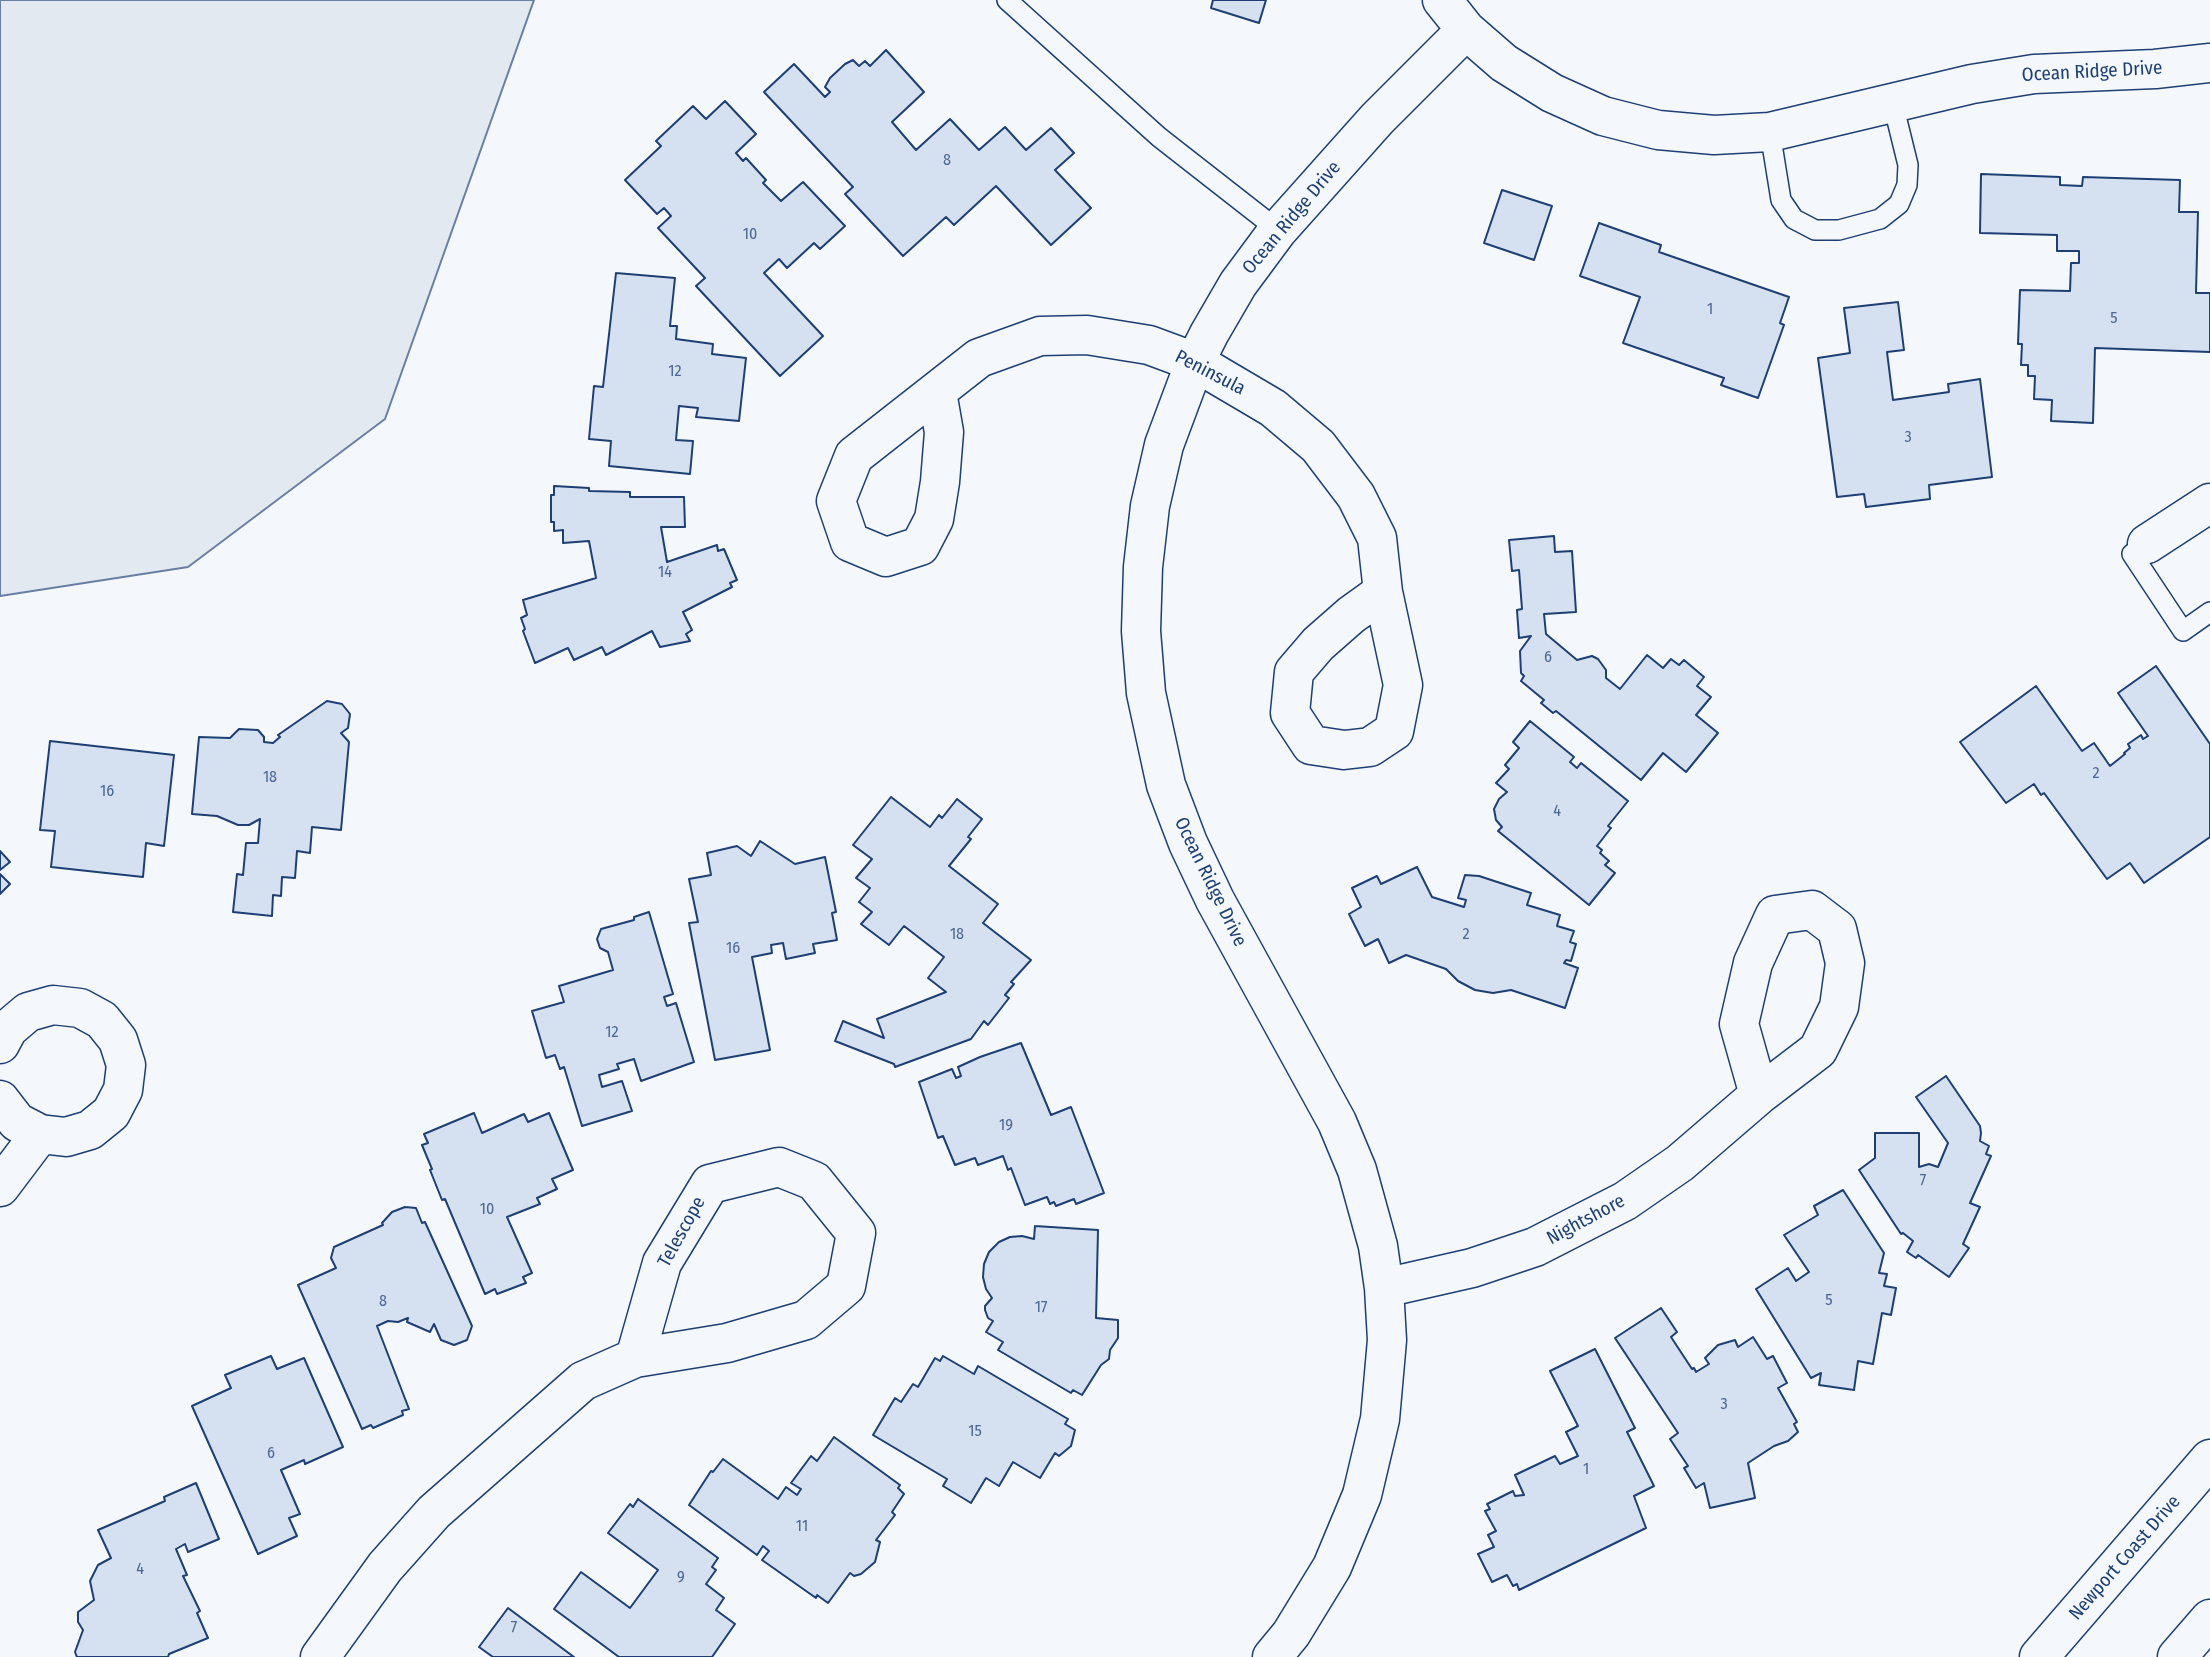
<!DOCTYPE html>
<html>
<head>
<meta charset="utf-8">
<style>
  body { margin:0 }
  canvas { display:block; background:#f4f7fb }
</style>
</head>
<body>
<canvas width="2210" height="1657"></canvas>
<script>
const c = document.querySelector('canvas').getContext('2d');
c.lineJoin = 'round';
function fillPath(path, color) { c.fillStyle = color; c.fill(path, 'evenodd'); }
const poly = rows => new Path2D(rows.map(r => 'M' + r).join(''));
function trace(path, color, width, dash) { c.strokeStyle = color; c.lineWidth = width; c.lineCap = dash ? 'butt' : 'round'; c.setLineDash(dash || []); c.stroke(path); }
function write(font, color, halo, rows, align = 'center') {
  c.font = font + ' "Fira Sans Condensed",sans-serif'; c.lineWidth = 5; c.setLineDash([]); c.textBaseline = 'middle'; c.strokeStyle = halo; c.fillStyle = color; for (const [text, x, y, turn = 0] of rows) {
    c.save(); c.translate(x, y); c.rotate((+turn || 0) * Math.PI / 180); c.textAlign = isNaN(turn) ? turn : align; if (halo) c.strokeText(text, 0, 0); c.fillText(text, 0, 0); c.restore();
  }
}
const green = poly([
  [0,0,534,0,385,419,188,567,0,596,0,0]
]);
const building = poly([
  [1213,0,1266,0,1259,23,1211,8,1213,0],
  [886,50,924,92,892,122,916,150,950,119,979,150,1005,127,1026,150,1051,128,1074,153,1055,170,1091,208,1051,245,996,186,954,225,946,217,903,256,845,194,853,187,764,92,794,64,825,97,830,92,825,87,830,78,845,64,853,60,859,66,865,61,870,66,886,50],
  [725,101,756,134,736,153,743,161,746,158,766,180,763,183,781,201,803,182,845,226,820,249,814,243,787,268,779,259,764,273,823,336,780,376,696,286,705,278,658,228,671,216,664,208,657,214,625,180,661,146,656,141,693,106,706,119,725,101],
  [1981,174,2060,177,2060,185,2082,186,2083,177,2180,180,2179,212,2198,212,2196,293,2210,293,2210,352,2095,348,2093,423,2051,421,2052,400,2034,399,2035,376,2028,376,2028,365,2021,365,2022,344,2018,344,2020,290,2070,291,2071,263,2079,263,2079,251,2057,251,2057,235,1980,233,1981,174],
  [1502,190,1552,206,1534,260,1484,243,1502,190],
  [1599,223,1661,245,1659,252,1789,297,1780,323,1784,325,1758,398,1721,385,1724,378,1623,343,1640,297,1580,276,1599,223],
  [616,273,675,278,670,326,677,326,676,339,713,344,712,354,746,358,739,421,696,417,698,408,679,406,676,440,693,441,690,474,609,466,611,441,589,439,594,386,603,387,616,273],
  [1898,302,1904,350,1887,352,1893,400,1949,392,1948,384,1980,379,1992,477,1929,485,1930,499,1866,507,1864,494,1837,497,1818,358,1850,353,1844,308,1898,302],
  [554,486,589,488,589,491,630,492,630,497,684,497,685,527,661,527,667,562,717,545,718,551,724,549,737,580,730,583,732,587,683,612,692,630,686,634,690,641,660,647,652,631,606,655,602,647,574,660,568,648,535,663,523,631,525,629,521,618,527,615,523,600,596,578,589,541,563,543,563,530,554,531,554,522,551,522,551,495,554,495,554,486],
  [1554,536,1555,552,1572,551,1576,612,1544,614,1546,634,1577,660,1592,656,1598,659,1606,670,1606,678,1620,689,1647,655,1663,668,1671,659,1679,665,1684,660,1704,677,1697,686,1711,697,1696,715,1718,733,1686,772,1663,753,1641,780,1556,711,1553,713,1541,703,1544,700,1521,681,1524,676,1521,673,1520,651,1531,636,1519,638,1517,610,1522,609,1519,570,1512,571,1509,540,1554,536],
  [2156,666,2210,744,2210,837,2144,883,2130,863,2107,879,2044,793,2041,795,2034,784,2006,803,1960,742,2036,686,2082,751,2094,743,2110,766,2125,754,2124,753,2130,748,2128,744,2141,735,2143,739,2148,736,2118,693,2156,666],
  [327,701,342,704,350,714,348,728,341,733,349,742,341,830,312,827,310,853,297,851,295,878,282,877,281,896,273,895,272,916,233,912,237,874,243,875,246,843,258,843,260,819,249,825,238,825,217,816,192,814,199,737,230,738,239,729,258,730,264,737,264,742,273,743,280,737,278,735,327,701],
  [1530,721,1574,757,1570,762,1577,768,1581,763,1628,801,1608,826,1611,828,1597,846,1602,850,1600,853,1609,861,1605,865,1615,873,1589,905,1498,831,1502,827,1496,820,1494,809,1499,799,1507,792,1496,783,1509,769,1505,765,1519,748,1513,742,1530,721],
  [50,741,174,755,164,846,146,843,143,877,51,867,55,831,40,830,50,741],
  [891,797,930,827,939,815,942,818,957,799,982,819,968,837,971,839,949,866,998,904,983,923,1031,960,1011,982,1014,984,1005,995,1009,998,988,1025,984,1021,971,1039,895,1067,894,1064,835,1041,843,1021,884,1038,877,1019,946,992,928,978,944,957,904,926,889,945,861,924,872,912,859,902,870,888,856,878,872,859,853,845,891,797],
  [760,841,795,864,825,857,836,912,832,913,837,940,813,944,815,953,786,959,783,943,771,945,772,953,752,957,770,1050,715,1060,689,923,698,922,689,879,711,875,707,853,737,846,751,856,760,841],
  [0,851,10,862,0,870,0,851],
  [1417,867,1432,897,1464,907,1466,900,1458,898,1465,875,1479,876,1531,893,1527,905,1560,915,1557,926,1574,931,1570,942,1576,944,1571,961,1566,960,1564,963,1578,968,1565,1008,1511,990,1493,993,1475,990,1458,981,1446,969,1406,955,1389,963,1378,939,1365,946,1349,914,1361,907,1352,888,1377,876,1381,884,1417,867],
  [0,874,10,884,0,894,0,874],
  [649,912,673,994,664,997,667,1006,676,1003,694,1062,641,1081,634,1059,617,1064,619,1069,599,1075,602,1087,622,1081,632,1111,582,1126,564,1067,560,1069,555,1055,546,1058,532,1011,564,1002,559,986,613,970,608,952,600,948,597,939,601,929,634,920,634,917,649,912],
  [1021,1043,1051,1115,1071,1107,1104,1193,1076,1204,1074,1199,1056,1206,1054,1202,1050,1204,1047,1197,1025,1205,1011,1168,1008,1170,1003,1156,978,1165,975,1158,955,1165,943,1136,938,1138,919,1082,952,1069,956,1078,961,1076,958,1067,980,1057,1021,1043],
  [1946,1076,1980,1126,1981,1133,1980,1141,1989,1146,1986,1154,1991,1156,1970,1203,1980,1207,1963,1244,1969,1248,1949,1277,1918,1255,1916,1258,1907,1252,1913,1241,1903,1233,1901,1234,1859,1170,1875,1158,1875,1133,1919,1133,1919,1167,1929,1164,1938,1167,1948,1143,1916,1097,1946,1076],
  [474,1113,482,1133,524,1114,528,1122,549,1113,573,1170,552,1179,557,1189,537,1198,540,1204,507,1217,532,1273,523,1277,526,1283,497,1294,495,1289,485,1294,445,1199,442,1200,430,1170,432,1169,422,1145,428,1143,424,1134,474,1113],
  [1843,1190,1884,1253,1879,1273,1887,1274,1884,1286,1896,1288,1891,1315,1882,1313,1873,1364,1858,1361,1854,1390,1819,1385,1821,1373,1811,1378,1756,1289,1788,1268,1796,1281,1809,1272,1784,1235,1818,1215,1814,1206,1843,1190],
  [405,1207,416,1208,422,1223,425,1222,472,1326,467,1340,454,1345,441,1340,434,1324,430,1332,407,1322,408,1318,398,1322,388,1321,377,1326,409,1409,402,1411,403,1415,373,1428,371,1425,362,1429,298,1285,336,1268,331,1258,334,1247,383,1225,382,1223,392,1212,405,1207],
  [1035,1226,1098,1230,1096,1318,1118,1320,1118,1338,1110,1350,1109,1359,1101,1365,1082,1395,1073,1390,1071,1393,998,1350,1003,1342,986,1332,993,1321,988,1318,985,1310,985,1306,992,1298,986,1289,983,1277,984,1264,989,1252,999,1242,1010,1237,1022,1236,1034,1239,1035,1226],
  [1661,1308,1677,1332,1671,1337,1692,1369,1694,1368,1696,1372,1709,1364,1705,1358,1718,1345,1735,1340,1738,1347,1753,1337,1767,1359,1773,1356,1787,1383,1778,1388,1797,1422,1794,1424,1798,1432,1788,1441,1774,1446,1748,1463,1755,1498,1710,1508,1704,1483,1696,1488,1684,1468,1688,1466,1670,1439,1678,1433,1615,1338,1661,1308],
  [1595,1349,1635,1428,1627,1432,1654,1486,1634,1496,1646,1528,1519,1590,1517,1584,1513,1586,1507,1575,1492,1582,1478,1554,1494,1547,1488,1535,1496,1531,1485,1511,1490,1509,1487,1504,1513,1491,1515,1496,1524,1495,1515,1475,1555,1456,1560,1464,1578,1456,1566,1432,1578,1426,1550,1371,1595,1349],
  [271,1356,277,1369,304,1358,343,1447,305,1464,304,1460,281,1470,300,1514,289,1518,297,1536,258,1554,192,1406,231,1388,225,1375,271,1356],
  [943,1356,974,1374,978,1366,1068,1419,1065,1424,1075,1430,1071,1446,1059,1456,1055,1453,1040,1478,1013,1462,999,1486,986,1478,971,1503,943,1486,947,1479,873,1435,895,1398,901,1402,913,1384,918,1387,935,1358,940,1361,943,1356],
  [834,1437,900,1485,898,1488,904,1494,892,1512,895,1515,876,1540,880,1542,875,1562,861,1574,854,1576,850,1573,828,1603,817,1595,816,1598,762,1560,769,1551,763,1546,757,1555,689,1505,711,1471,713,1472,723,1459,778,1499,786,1487,797,1495,801,1489,791,1483,811,1456,817,1461,834,1437],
  [196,1483,219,1539,188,1552,185,1544,176,1549,187,1575,183,1576,200,1611,197,1613,208,1638,169,1654,168,1657,77,1657,75,1652,83,1630,78,1622,78,1612,94,1600,90,1581,98,1565,111,1558,98,1530,165,1501,164,1497,196,1483],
  [638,1499,718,1558,712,1567,716,1570,706,1584,724,1598,716,1610,735,1624,712,1657,619,1657,554,1609,581,1572,630,1608,658,1570,608,1533,630,1504,633,1507,638,1499],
  [508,1608,574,1657,493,1657,479,1647,508,1608]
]);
const service = poly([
  [1007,0,1159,137,1278,230],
  [1770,132,1781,200,1794,219,1815,230,1839,230,1880,219,1899,204,1907,185,1908,165,1893,104],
  [2147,544,2132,554,2183,631,2210,612]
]);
const minor = poly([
  [1442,0,1466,30],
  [937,392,944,432,940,482,934,519,920,546,886,557,850,542,836,501,854,456,979,358,1040,336,1087,335,1149,345,1195,362,1273,408,1318,446,1356,496,1377,538,1383,592,1403,685,1394,731,1370,747,1344,750,1311,745,1290,713,1294,672,1318,644,1351,615,1383,592],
  [2147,544,2210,503],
  [0,1044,8,1029,28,1012,53,1005,80,1008,102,1020,118,1040,126,1065,123,1090,111,1113,90,1130,66,1137,40,1134,17,1122,0,1100],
  [0,1187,40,1134],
  [1384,1288,1472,1268,1535,1247,1625,1201,1680,1163,1759,1095,1818,1050,1839,1007,1845,963,1837,929,1812,910,1775,915,1753,963,1739,1024,1759,1095],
  [320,1657,385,1567,434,1512,583,1381,635,1358,727,1343,806,1320,846,1286,856,1233,814,1181,779,1167,710,1184,662,1263,635,1358],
  [1272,1657,1291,1634,1332,1567,1362,1495,1380,1419,1387,1340,1384,1288,1378,1246,1357,1170,1337,1122,1215,900,1188,843,1166,785,1146,693,1141,631,1143,567,1150,506,1164,445,1195,362,1209,334,1238,284,1278,230,1377,119,1466,30,1504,63,1552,93,1603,116,1658,130,1714,135,1770,132,1972,84,2034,74,2155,69,2210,63]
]);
const primary = poly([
  [2039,1657,2210,1459],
  [2177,1657,2210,1619]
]);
const numberNames = [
  ["8",947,161],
  ["10",750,235],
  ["1",1710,310],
  ["5",2114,319],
  ["12",675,372],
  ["3",1908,438],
  ["14",665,573],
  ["6",1548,658],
  ["2",2096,774],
  ["18",270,778],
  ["16",107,792],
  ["4",1557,812],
  ["18",957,935],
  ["2",1466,935],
  ["16",733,949],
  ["12",612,1033],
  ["19",1006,1126],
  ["7",1923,1181],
  ["10",487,1210],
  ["5",1829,1301],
  ["8",383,1302],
  ["17",1041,1308],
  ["3",1724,1405],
  ["15",975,1432],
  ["6",271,1454],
  ["1",1586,1470],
  ["11",802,1527],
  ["4",140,1570],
  ["9",681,1578],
  ["7",514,1628]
];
const streetNames = [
  ["Ocean Ridge Drive",2092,72,-3],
  ["Ocean Ridge Drive",1292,218,-50],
  ["Peninsula",1210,373,27],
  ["Ocean Ridge Drive",1210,882,64],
  ["Nightshore",1586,1220,-28],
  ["Telescope",682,1232,-61],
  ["Newport Coast Drive",2125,1558,-49]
];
fillPath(green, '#e3e9f0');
trace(green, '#687fa3', 2);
fillPath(building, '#d5e0f0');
trace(building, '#1d3f73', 2);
trace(service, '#1d3f73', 22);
trace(minor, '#1d3f73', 41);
trace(primary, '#1d3f73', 41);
trace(service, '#f4f7fb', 19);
trace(minor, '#f4f7fb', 38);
trace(primary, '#f4f7fb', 38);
write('16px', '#4b6792', null, numberNames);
write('19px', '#1d3f73', '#f4f7fb', streetNames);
</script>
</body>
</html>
